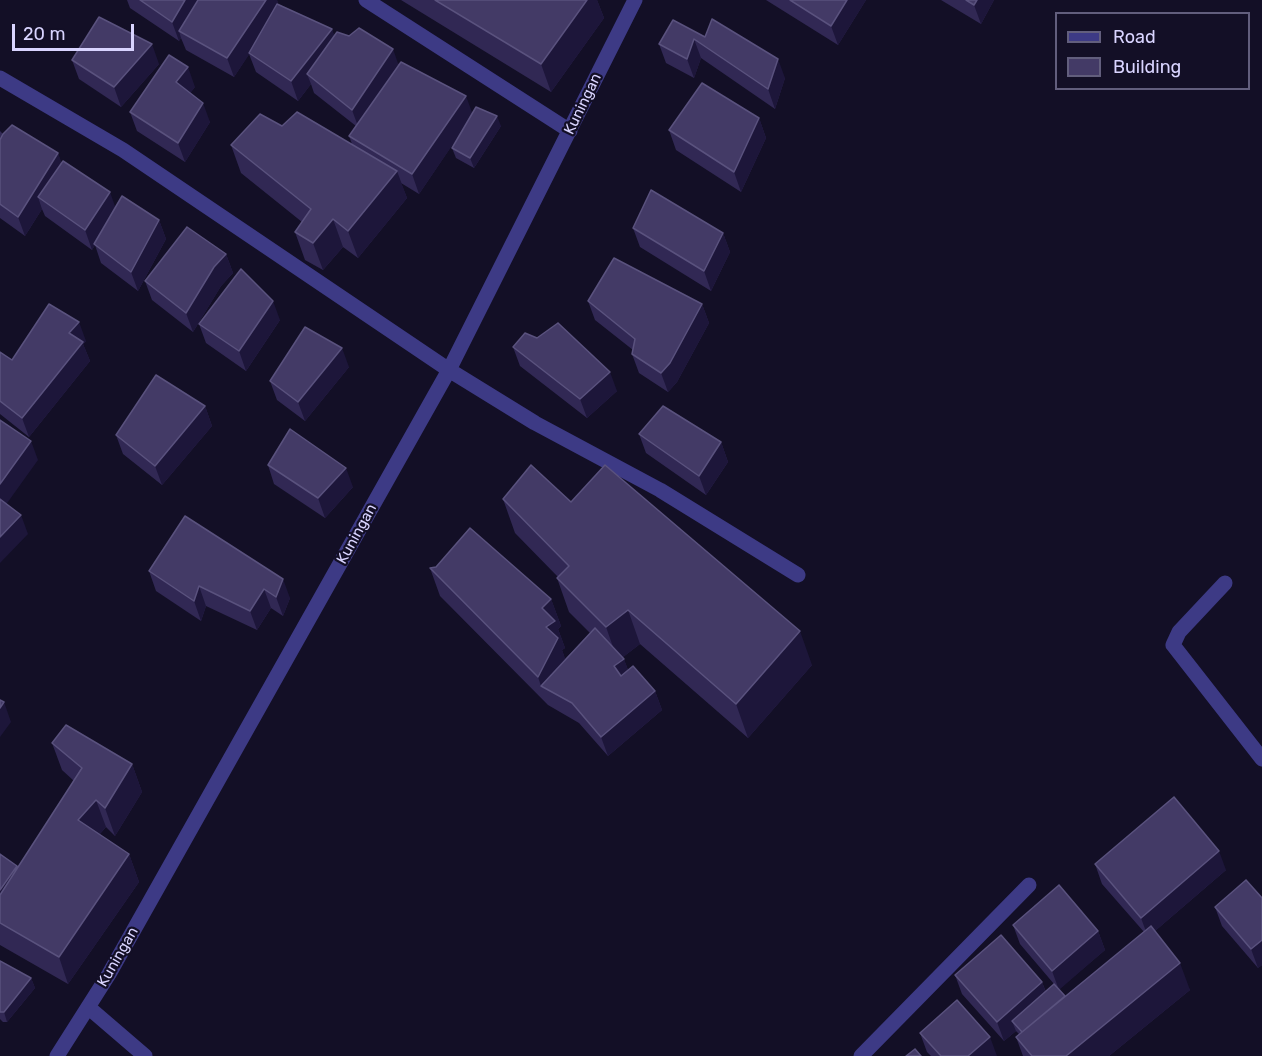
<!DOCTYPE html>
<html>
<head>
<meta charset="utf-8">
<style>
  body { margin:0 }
  #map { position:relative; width:1262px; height:1056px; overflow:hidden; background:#130f26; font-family:Rubik,sans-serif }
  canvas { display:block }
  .legend { position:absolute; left:1055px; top:12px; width:195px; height:78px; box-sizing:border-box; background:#130f26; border:2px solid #625e7d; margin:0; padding:8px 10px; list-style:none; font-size:18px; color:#d9d4ff }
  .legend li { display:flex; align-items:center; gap:12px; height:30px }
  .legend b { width:30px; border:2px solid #625e7d }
  .scale { position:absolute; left:12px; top:24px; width:122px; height:27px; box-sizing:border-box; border:3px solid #d9d4ff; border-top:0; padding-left:8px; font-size:18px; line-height:21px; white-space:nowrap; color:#d9d4ff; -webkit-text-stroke:4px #130f26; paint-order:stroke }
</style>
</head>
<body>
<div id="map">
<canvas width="1262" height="1056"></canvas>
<ul class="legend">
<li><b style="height:8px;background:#3d3a85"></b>Road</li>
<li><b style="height:16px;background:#433a66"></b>Building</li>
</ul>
<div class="scale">20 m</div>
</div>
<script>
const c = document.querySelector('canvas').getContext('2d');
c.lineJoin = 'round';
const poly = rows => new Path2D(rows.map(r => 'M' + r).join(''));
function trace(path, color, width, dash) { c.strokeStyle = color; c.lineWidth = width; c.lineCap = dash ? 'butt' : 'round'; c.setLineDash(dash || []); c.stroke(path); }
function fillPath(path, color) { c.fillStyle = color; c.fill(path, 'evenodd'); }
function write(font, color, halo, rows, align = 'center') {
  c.font = font + ' Rubik,sans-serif'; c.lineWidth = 4.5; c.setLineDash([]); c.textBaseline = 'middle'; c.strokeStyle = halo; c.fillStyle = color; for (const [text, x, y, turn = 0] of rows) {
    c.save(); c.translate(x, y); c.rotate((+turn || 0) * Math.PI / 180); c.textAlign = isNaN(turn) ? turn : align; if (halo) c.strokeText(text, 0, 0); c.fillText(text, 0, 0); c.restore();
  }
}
const minor = poly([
  [366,0,570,131],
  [0,78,123,150,449,370,535,423,660,490,798,575],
  [1225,583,1179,632,1173,645,1262,759],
  [88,1007,145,1056],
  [57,1056,109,974,449,370,635,0],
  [861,1056,1029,885]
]);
const wall = poly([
  [127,0,277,0,278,4,332,29,334,36,399,64,472,114,501,126,474,168,456,158,452,148,463,129,419,194,401,183,407,198,358,258,343,247,323,270,305,260,295,232,302,222,241,173,231,145,282,126,352,144,349,136,356,126,314,93,311,84,298,101,256,72,249,54,234,77,186,50,181,38,179,41,130,8],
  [401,0,597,0,604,18,551,92],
  [766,0,866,0,838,45],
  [941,0,994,0,981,24],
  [673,20,785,78,775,109,701,58,694,78,666,63,659,44],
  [72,60,159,64,121,107,79,79],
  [195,87,190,93,210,122,185,162,137,131,130,112],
  [759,118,766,138,741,192,676,150,669,130],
  [0,131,3,134,58,153,61,163,116,208,159,220,166,239,138,291,101,263,95,245,92,250,45,216,42,209,25,236,0,218],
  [633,228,723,233,730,252,711,291,640,247],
  [226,254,233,273,221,286,193,332,152,300,145,281],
  [588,301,702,304,709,323,677,382,668,392,639,373,632,354,633,350,595,320],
  [280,320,246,371,206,343,199,324],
  [86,341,83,344,90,361,29,437,0,414,0,352,12,360],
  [513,347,617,391,587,418,520,366],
  [349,367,305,421,277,400,270,381],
  [205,406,212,426,162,485,123,454,116,435],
  [639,434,721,442,728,462,706,495,646,453],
  [268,465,353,487,325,518,274,484],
  [503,499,571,502,812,665,748,738,640,644,623,657,628,670,655,691,662,710,608,756,579,723,548,705,440,596,430,568,551,599,561,626,558,629,565,648,562,650,565,659,590,633,569,612,557,578,558,577,515,533],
  [185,516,290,598,283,616,271,608,257,630,206,606,201,621,156,591,149,571],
  [52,743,132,764,142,792,115,836,106,827,99,835,129,854,139,882,68,984,0,945,0,854,17,868,74,781,62,770],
  [1095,864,1226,870,1155,931,1190,990,1109,1056,1023,1056,1016,1037,1019,1034,1016,1031,1004,1041,962,994,955,975,1042,982,1046,992,1054,984,1020,944,1013,925,1098,931,1105,950,1059,989,1065,996,1144,932,1102,884],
  [1262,898,1262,965,1258,968,1222,926,1215,907],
  [0,961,31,978,35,988,7,1022,3,1022,0,1019],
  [920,1033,997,1056,931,1056,927,1052]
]);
const shadedWall = poly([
  [185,0,203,0,179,31,181,38,179,41,172,22],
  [266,0,277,0,280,9,234,77,227,58],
  [587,0,597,0,604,18,551,92,541,64],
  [847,0,866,0,838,45,831,26],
  [977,0,994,0,981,24,974,5],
  [332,29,339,49,307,74,311,84,298,101,291,81],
  [694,39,701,58,694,78,687,59],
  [152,44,159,64,121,107,114,87],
  [393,49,400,69,359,129,352,110],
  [778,59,785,78,775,109,768,89],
  [188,67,195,87,183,102,176,82],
  [466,96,473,115,419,194,412,174],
  [203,103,210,122,185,162,178,143],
  [497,116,501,126,474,168,470,158],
  [759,118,766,138,741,192,734,172],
  [58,153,65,172,38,197,42,209,25,236,18,217],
  [397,171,407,198,358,258,348,231],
  [110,192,117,212,92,250,85,230],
  [333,219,343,247,323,270,313,243],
  [159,220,166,239,138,291,131,272],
  [723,233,730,252,711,291,704,271],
  [226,254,233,273,221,286,193,332,186,313,214,267],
  [273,301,280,320,246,371,239,351],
  [702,304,709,323,677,382,668,392,661,373],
  [79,322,86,341,83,344,90,361,29,437,22,418,69,333],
  [342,348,349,367,305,421,298,402],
  [610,372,617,391,587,418,580,399],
  [205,406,212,426,162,485,155,466],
  [31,441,38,460,0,513,0,484],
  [721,442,728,462,706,495,699,476],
  [346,468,353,487,325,518,318,498],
  [21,515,28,534,0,563,0,537],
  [283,579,290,598,283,616,276,597],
  [199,586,206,606,201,621,194,601],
  [264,589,271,608,257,630,250,611],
  [551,599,561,626,558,629,565,648,562,650,568,666,541,686,538,677,542,608],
  [628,610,640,644,618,661,606,627],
  [800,631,812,665,748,738,736,704],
  [624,659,631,678,621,686,614,666],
  [655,691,662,710,608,756,601,737],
  [4,702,11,722,0,737,0,708],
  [132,764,142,792,115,836,105,808],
  [96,800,106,827,88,847,78,820],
  [1219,851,1226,870,1148,937,1141,918],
  [129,854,139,882,68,984,59,957],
  [17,866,24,885,0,920,0,890],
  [1098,931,1105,950,1059,990,1052,971],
  [1262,940,1262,965,1258,968,1251,949],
  [1180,963,1190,990,1109,1056,1066,1056],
  [31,978,35,988,7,1022,4,1012],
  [1042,982,1049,1001,1012,1021,1016,1031,1004,1041,997,1022],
  [990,1037,997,1056,968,1056]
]);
const building = poly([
  [140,0,185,0,172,22,140,0],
  [198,0,266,0,227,58,179,31,198,0],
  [435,0,587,0,541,64,435,0],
  [790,0,847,0,831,26,790,0],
  [966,0,977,0,974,5,966,0],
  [277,4,332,29,291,81,249,53,277,4],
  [99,17,152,44,114,87,72,60,99,17],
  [712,19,778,59,768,89,694,39,687,59,659,44,673,20,705,37,712,19],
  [359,28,393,49,352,110,307,74,337,32,349,36,359,28],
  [169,55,188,67,176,82,203,103,178,143,130,112,169,55],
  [401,62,466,96,412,174,349,136,401,62],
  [702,83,759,118,734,172,669,130,702,83],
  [476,107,497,116,470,158,452,148,476,107],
  [297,112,397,171,348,231,333,219,313,243,295,232,311,209,231,145,260,114,282,126,297,112],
  [12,125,58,153,18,217,0,204,0,140,3,134,12,125],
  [63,161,110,192,85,230,38,197,63,161],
  [651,190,723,233,704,271,633,228,651,190],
  [122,196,159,220,131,272,94,244,122,196],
  [187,227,226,254,214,267,186,313,145,281,187,227],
  [614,258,702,304,670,363,661,373,632,354,635,339,588,301,614,258],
  [241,269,273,301,239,351,199,324,241,269],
  [49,304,79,322,69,333,83,342,22,418,0,401,0,352,12,360,49,304],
  [558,323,610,372,580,399,513,347,525,333,537,338,558,323],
  [305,327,342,348,298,402,270,381,305,327],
  [156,375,205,406,155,466,116,435,156,375],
  [663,406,721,442,699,476,639,434,663,406],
  [0,420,31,441,0,484,0,420],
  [290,429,346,468,318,498,268,465,290,429],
  [531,465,571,502,605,465,800,631,736,704,628,610,606,627,557,578,569,566,503,499,531,465],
  [0,499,21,515,0,537,0,499],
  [185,516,283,579,276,597,264,589,250,611,199,586,194,601,149,571,185,516],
  [470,528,551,599,542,608,555,621,546,627,558,638,538,677,430,568,436,567,470,528],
  [595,628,624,659,614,666,621,676,633,666,655,691,601,737,572,703,541,686,595,628],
  [0,700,4,702,0,708,0,700],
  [66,725,132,764,105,808,96,800,78,820,129,854,59,957,0,923,0,895,82,768,52,743,66,725],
  [1174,797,1219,851,1141,918,1095,864,1174,797],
  [0,854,17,866,0,890,0,854],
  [1246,880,1262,898,1262,940,1251,949,1215,907,1246,880],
  [1059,885,1098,931,1052,971,1013,925,1059,885],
  [1151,926,1180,963,1066,1056,1032,1056,1016,1037,1151,926],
  [1001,935,1042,982,997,1022,955,975,1001,935],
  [0,961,31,978,4,1012,0,1012,0,961],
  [1054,984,1065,996,1022,1032,1012,1021,1054,984],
  [957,1000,990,1037,968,1056,941,1056,920,1033,957,1000],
  [915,1049,921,1056,906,1056,915,1049]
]);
const streetNames = [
  ["Kuningan",583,104,-64],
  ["Kuningan",357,534,-61],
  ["Kuningan",118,957,-60]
];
trace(minor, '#3d3a85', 15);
fillPath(wall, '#312854');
fillPath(shadedWall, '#1d163a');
fillPath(building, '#433a66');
trace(building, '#5a527e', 1.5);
write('15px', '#d9d4ff', '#130f26', streetNames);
</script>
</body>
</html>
